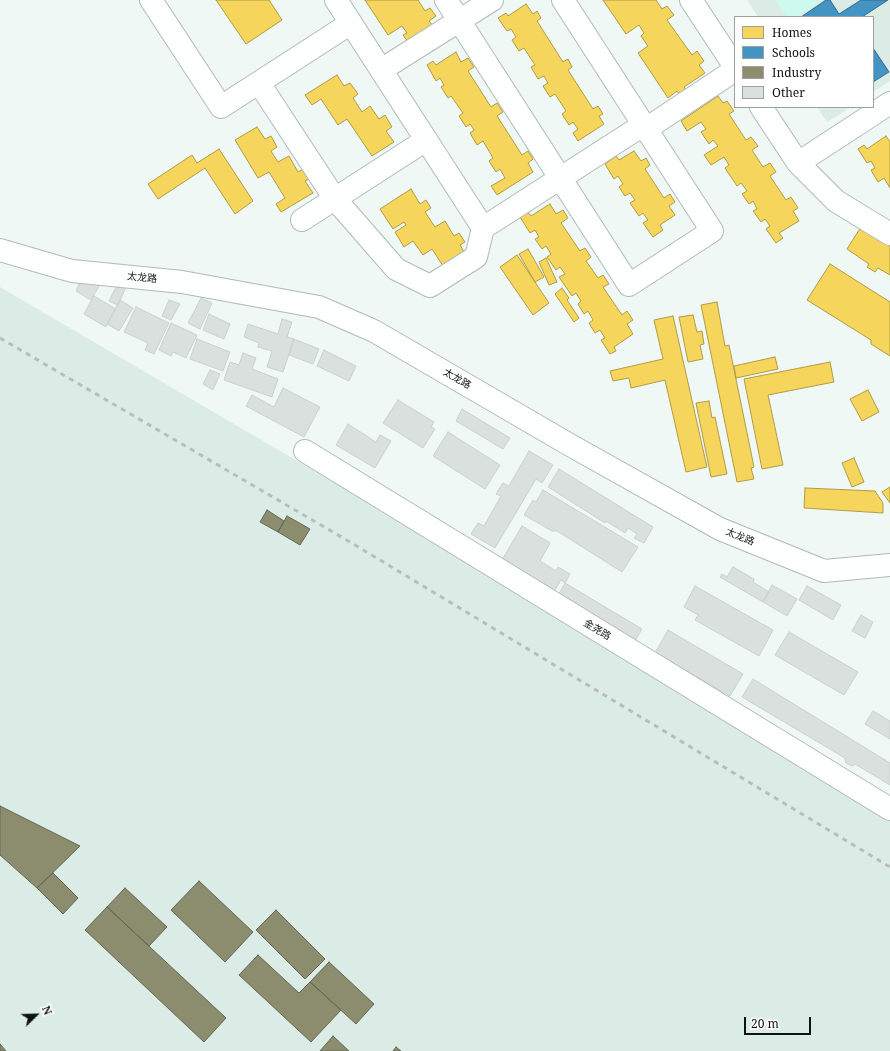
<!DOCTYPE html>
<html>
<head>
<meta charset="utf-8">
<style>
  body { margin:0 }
  #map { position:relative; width:890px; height:1051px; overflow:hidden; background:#f0f8f6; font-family:"Noto Serif",serif }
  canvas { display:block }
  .legend { position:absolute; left:734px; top:16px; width:140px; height:92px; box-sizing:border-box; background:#fff; border:1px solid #9fa1a0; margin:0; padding:5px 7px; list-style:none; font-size:12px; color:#0e1311 }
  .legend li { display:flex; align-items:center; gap:8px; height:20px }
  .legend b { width:20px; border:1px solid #9fa1a0 }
  .north { position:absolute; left:16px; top:995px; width:40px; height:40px; -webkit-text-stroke:3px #fff; paint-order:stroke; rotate:67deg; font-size:11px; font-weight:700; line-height:16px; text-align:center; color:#0e1311 }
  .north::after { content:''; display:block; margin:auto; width:14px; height:18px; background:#0e1311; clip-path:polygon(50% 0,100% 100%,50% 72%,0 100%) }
  .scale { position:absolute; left:744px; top:1017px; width:67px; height:18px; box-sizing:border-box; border:2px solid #0e1311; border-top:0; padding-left:5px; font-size:12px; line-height:14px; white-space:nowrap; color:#0e1311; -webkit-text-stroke:3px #fff; paint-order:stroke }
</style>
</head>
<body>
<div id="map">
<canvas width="890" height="1051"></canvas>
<ul class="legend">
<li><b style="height:11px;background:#f6d55c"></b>Homes</li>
<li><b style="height:11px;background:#4393c3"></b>Schools</li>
<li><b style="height:11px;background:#8c8c6e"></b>Industry</li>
<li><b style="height:11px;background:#d9e0de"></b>Other</li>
</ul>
<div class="north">N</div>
<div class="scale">20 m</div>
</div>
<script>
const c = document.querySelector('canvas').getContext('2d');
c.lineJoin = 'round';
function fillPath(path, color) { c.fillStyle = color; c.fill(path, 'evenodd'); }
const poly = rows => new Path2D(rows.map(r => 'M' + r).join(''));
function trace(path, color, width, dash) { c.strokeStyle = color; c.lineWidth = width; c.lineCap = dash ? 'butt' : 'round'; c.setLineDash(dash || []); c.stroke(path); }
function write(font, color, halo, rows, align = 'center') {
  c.font = font + ' "Noto Serif","Noto Sans SC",serif'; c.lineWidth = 4; c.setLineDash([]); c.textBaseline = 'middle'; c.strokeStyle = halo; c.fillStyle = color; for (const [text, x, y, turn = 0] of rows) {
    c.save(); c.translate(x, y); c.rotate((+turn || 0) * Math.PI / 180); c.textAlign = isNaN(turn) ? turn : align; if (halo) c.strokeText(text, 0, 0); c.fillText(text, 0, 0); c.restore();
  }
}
const built = poly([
  [747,0,890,0,890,81,873,92,873,17,758,17],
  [817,107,851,107,827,122],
  [0,287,890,808,890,1051,0,1051]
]);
const green = poly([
  [775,0,822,0,797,17,787,17]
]);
const homes = poly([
  [216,0,269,0,282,20,246,44,216,0],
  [365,0,418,0,425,11,430,8,436,16,429,21,435,28,410,45,403,35,407,33,402,26,388,35,365,0],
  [603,0,656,0,662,9,667,6,674,15,667,20,692,55,697,51,704,61,699,65,705,73,684,87,687,91,680,95,677,91,668,98,638,53,648,46,641,36,644,33,639,25,626,34,603,0],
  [526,4,533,14,537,11,541,18,537,21,563,62,568,59,572,67,568,70,593,109,598,106,603,114,599,116,604,124,578,141,573,133,578,129,573,122,569,125,562,114,566,111,555,94,550,97,543,86,548,83,544,76,538,79,531,67,535,65,524,48,519,51,512,40,516,37,511,29,507,31,498,18,506,13,508,16,526,4],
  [456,52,461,62,468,58,474,67,468,71,491,107,497,103,503,112,497,116,522,155,528,151,533,159,528,163,533,172,497,195,491,186,505,178,500,169,496,172,489,161,493,158,483,141,477,145,470,133,474,130,470,124,466,127,459,116,463,113,451,96,448,98,441,87,444,85,440,78,436,81,427,65,433,61,436,65,456,52],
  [337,75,344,86,350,83,358,94,353,98,362,112,370,106,379,119,385,115,392,127,386,131,394,142,372,156,347,119,338,125,321,99,312,105,305,95,337,75],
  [718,96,723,103,727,101,734,111,729,114,746,140,751,137,758,146,752,150,763,167,770,163,776,172,770,176,786,200,791,197,798,208,793,211,799,221,779,233,783,238,776,243,766,229,770,226,765,219,761,222,753,211,757,209,753,201,749,204,742,194,747,191,741,183,737,186,725,168,729,165,724,157,711,165,704,155,718,146,713,140,709,144,701,132,706,129,701,122,687,131,681,121,718,96],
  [257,127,265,139,271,136,277,147,271,151,278,162,289,156,298,172,305,168,311,178,305,181,313,193,281,212,276,204,285,198,269,172,258,178,235,140,257,127],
  [886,136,890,142,890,188,884,178,878,182,871,170,875,168,871,161,867,163,858,149,864,145,867,149,886,136],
  [219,149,253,201,235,214,205,168,158,199,148,184,192,155,197,163,219,149],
  [634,151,641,161,646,158,650,165,645,169,664,198,670,194,675,202,669,206,675,215,660,225,663,230,653,237,643,223,648,220,643,213,639,216,630,203,635,200,630,193,625,196,619,187,623,184,618,176,614,179,605,164,616,156,619,160,634,151],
  [411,189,420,204,426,200,431,208,425,212,435,227,445,221,454,236,459,233,465,242,460,245,466,255,445,269,432,249,423,255,413,241,404,247,395,232,406,225,404,222,393,229,380,209,411,189],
  [550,204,556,214,563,210,568,218,561,223,580,251,585,248,591,257,586,261,598,278,603,275,609,284,603,287,622,315,627,311,633,320,627,324,633,334,614,347,616,351,610,354,601,340,605,338,600,330,595,333,589,323,593,320,588,311,584,314,578,304,581,301,576,293,572,296,559,277,565,274,560,267,556,270,547,257,551,254,546,246,542,249,535,239,539,237,535,230,530,233,520,217,528,212,531,216,550,204],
  [861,227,890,246,890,275,878,268,875,272,867,267,869,264,847,249,861,227],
  [528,249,544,277,535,282,519,254,528,249],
  [517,255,549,303,533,315,500,267,517,255],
  [546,258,557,282,549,285,539,262,546,258],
  [830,264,890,302,890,356,871,344,871,340,807,300,830,264],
  [562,288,569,298,567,300,579,318,574,322,555,294,562,288],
  [717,302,725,346,729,345,754,467,751,468,754,479,737,482,701,305,717,302],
  [693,315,697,332,702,331,704,344,700,345,703,359,688,362,679,317,693,315],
  [673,316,707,467,686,472,665,380,631,388,629,378,613,381,610,371,663,359,654,320,673,316],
  [775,357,778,369,736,378,734,366,775,357],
  [830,362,834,382,768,395,783,465,762,469,744,379,830,362],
  [868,390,879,412,862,421,850,399,868,390],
  [709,401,712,418,715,417,727,474,711,477,696,403,709,401],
  [854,458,864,482,852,487,842,463,854,458],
  [890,487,890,503,882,492,890,487],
  [805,488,875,491,883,503,883,513,804,508,805,488]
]);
const schools = poly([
  [826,0,830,0,839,14,861,0,888,0,862,17,801,17,826,0],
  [873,48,889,72,873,82,873,48]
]);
const industry = poly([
  [267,510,284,521,278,532,260,522,267,510],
  [287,516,310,529,300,545,278,532,287,516],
  [0,806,80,846,37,888,0,855,0,806],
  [53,873,78,898,63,914,37,888,53,873],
  [199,881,253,932,225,962,171,910,199,881],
  [125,888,167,927,149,946,107,907,125,888],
  [107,907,226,1018,204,1042,85,930,107,907],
  [276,910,325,959,305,979,256,930,276,910],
  [258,955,299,993,310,982,341,1010,311,1042,239,975,258,955],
  [329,962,374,1004,356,1024,310,982,329,962],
  [333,1036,349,1051,320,1051,333,1036],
  [0,1044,6,1051,0,1051,0,1044],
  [396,1047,401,1051,393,1051,396,1047]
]);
const building = poly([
  [102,281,91,300,76,291,80,282,102,281],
  [118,283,126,287,118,305,109,301,118,283],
  [94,296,116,309,106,327,84,314,94,296],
  [201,298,212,303,200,329,188,323,201,298],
  [120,300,133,308,119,331,107,324,120,300],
  [169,300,180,304,171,320,162,316,169,300],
  [136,307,169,323,154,354,145,350,148,343,124,332,136,307],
  [209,314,230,324,224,339,203,330,209,314],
  [282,319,292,322,287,337,294,339,283,372,267,367,272,351,258,347,259,343,244,337,248,324,278,334,282,319],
  [171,323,197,335,186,358,173,352,171,356,159,350,171,323],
  [197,339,230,352,223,371,190,359,197,339],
  [294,339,319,349,313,364,289,355,294,339],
  [324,350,356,366,349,381,317,366,324,350],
  [243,353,256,358,252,369,278,379,272,397,224,380,230,362,239,365,243,353],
  [210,370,220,374,213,390,203,384,210,370],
  [283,388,320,407,304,437,246,406,252,395,274,407,283,388],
  [398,400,434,422,431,427,435,429,423,448,383,423,398,400],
  [462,409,510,438,503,449,456,421,462,409],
  [348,424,376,442,380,435,391,441,375,468,336,445,348,424],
  [448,432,500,465,485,489,433,456,448,432],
  [529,451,553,465,542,483,536,479,495,548,471,534,478,523,484,526,501,496,496,494,503,483,509,486,529,451],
  [559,469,653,527,644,543,634,538,637,534,628,528,625,533,606,521,605,523,548,487,559,469],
  [543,490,638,547,622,572,557,531,552,531,524,515,533,500,536,502,543,490],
  [522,526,550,543,540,561,556,571,558,567,570,574,565,583,561,580,551,596,499,565,522,526],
  [733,567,754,579,753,582,769,592,763,602,720,577,722,574,727,577,733,567],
  [565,583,642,629,633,644,554,603,565,583],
  [772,585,797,599,787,616,763,602,772,585],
  [695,586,773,630,759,656,695,620,698,615,684,607,695,586],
  [807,586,841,605,833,620,799,600,807,586],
  [861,615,873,622,865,638,852,631,861,615],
  [668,630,743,674,730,696,655,653,668,630],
  [789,632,858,672,844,695,775,655,789,632],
  [753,679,890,763,890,785,855,764,852,766,846,763,845,758,742,697,753,679],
  [873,711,890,721,890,739,865,724,873,711]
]);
const minor = poly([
  [151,0,221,107,351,23],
  [446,0,629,285,712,231,563,0],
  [691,0,735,67],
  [381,70,492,0],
  [259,83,335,199,396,269,430,286,476,257,483,228,336,0],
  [761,107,798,163,836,201,890,234],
  [646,129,735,70],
  [798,163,890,103],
  [302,220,426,140],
  [483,228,643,125],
  [0,250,72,271,182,282,319,307,374,331,570,445,720,529,824,571,890,565],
  [305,451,890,809]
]);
const rail = poly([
  [0,338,350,542,890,867]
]);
const streetNames = [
  ["太龙路",142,278,6],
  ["太龙路",457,379,30],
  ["太龙路",740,537,22],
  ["金尧路",597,630,31]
];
fillPath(built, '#dbece7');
fillPath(green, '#ccfaec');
fillPath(homes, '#f6d55c');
trace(homes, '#b09b46', 1);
fillPath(schools, '#4393c3');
trace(schools, '#336d8e', 1);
fillPath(industry, '#8c8c6e');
trace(industry, '#666852', 1);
fillPath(building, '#d9e0de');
trace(building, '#cad0ce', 1);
trace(minor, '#b3b9b7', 24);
trace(minor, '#fdfefe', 22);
trace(rail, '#bbbdbd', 3, [5, 5]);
write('10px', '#0e1311', '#fff', streetNames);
</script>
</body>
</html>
